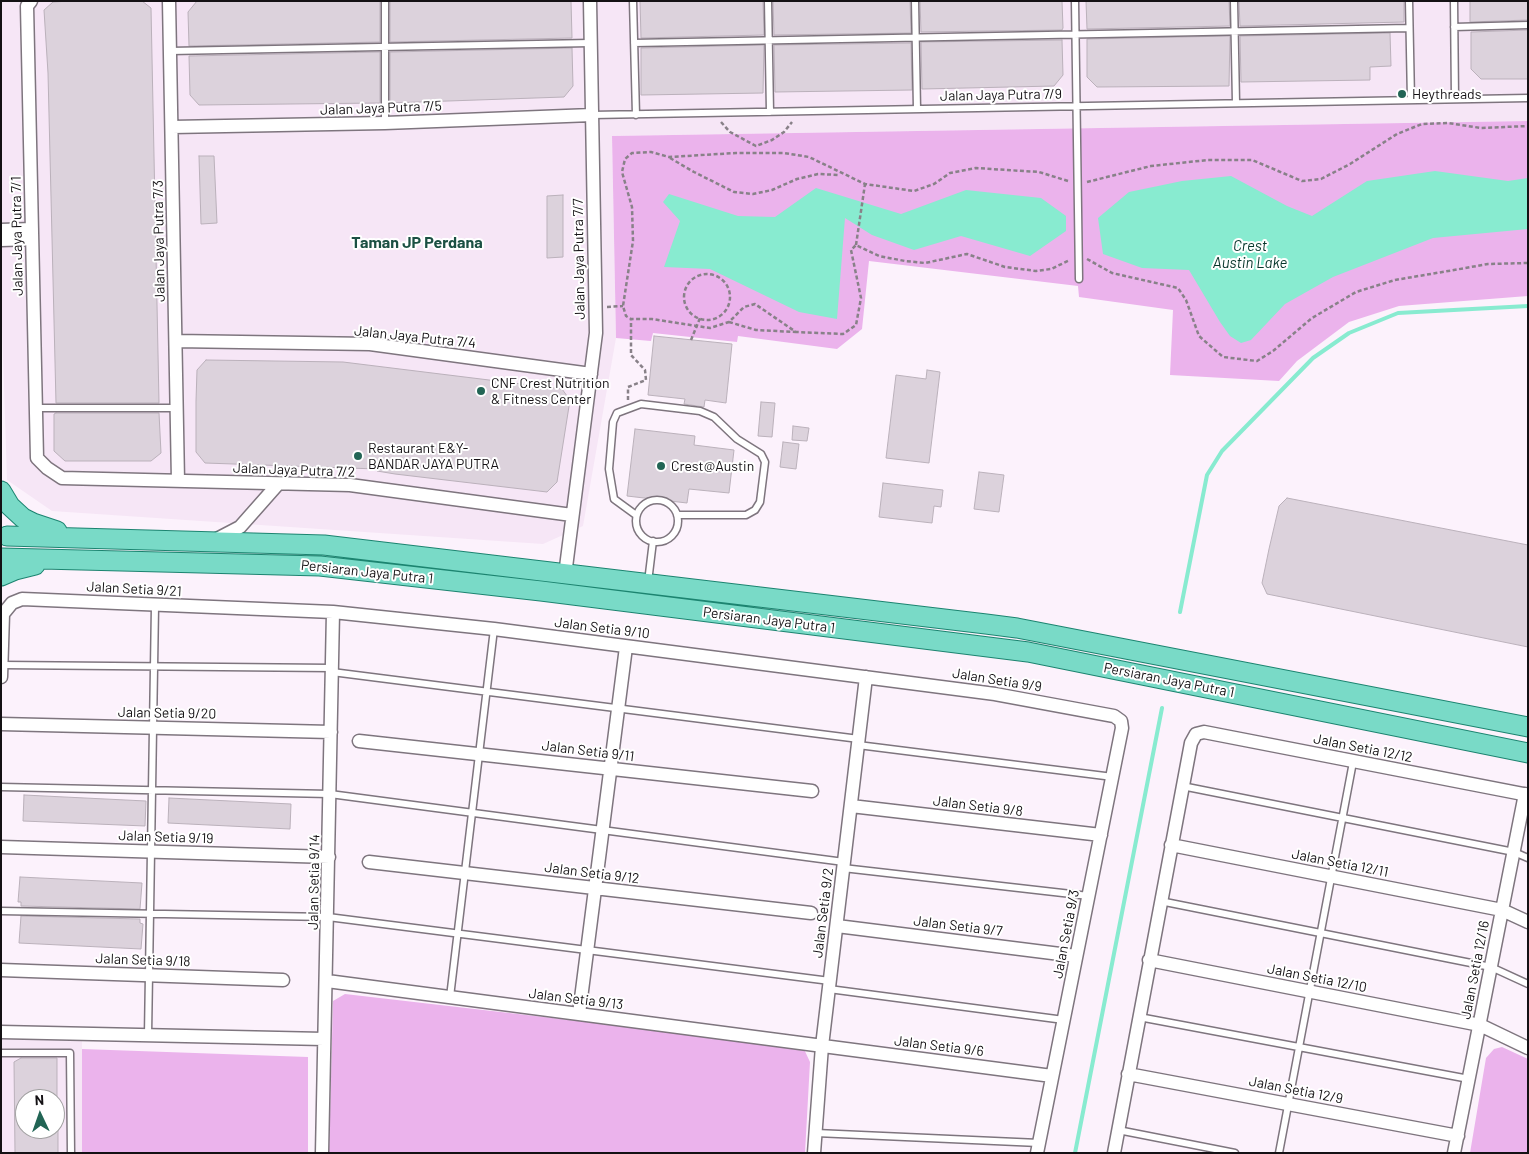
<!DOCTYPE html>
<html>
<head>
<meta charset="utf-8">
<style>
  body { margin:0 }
  #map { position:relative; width:1529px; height:1154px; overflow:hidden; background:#fcf2fc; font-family:Barlow,sans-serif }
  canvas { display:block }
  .frame { position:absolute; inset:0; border:2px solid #141114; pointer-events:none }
  .north { position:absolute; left:15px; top:1089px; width:50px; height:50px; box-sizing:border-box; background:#fff; border:1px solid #a1a0a1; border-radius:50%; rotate:357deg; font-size:14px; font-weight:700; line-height:20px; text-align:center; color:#141114 }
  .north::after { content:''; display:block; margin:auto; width:18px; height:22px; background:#226555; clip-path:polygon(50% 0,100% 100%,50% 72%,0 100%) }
</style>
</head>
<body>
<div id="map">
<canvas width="1529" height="1154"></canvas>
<div class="frame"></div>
<div class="north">N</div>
</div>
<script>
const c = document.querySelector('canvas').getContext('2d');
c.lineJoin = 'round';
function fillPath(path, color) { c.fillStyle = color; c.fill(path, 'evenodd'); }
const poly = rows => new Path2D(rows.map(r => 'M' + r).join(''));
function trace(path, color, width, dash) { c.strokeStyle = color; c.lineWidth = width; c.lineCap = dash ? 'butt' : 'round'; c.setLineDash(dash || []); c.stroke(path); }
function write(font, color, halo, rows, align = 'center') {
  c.font = font + ' Barlow,sans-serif'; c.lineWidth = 4; c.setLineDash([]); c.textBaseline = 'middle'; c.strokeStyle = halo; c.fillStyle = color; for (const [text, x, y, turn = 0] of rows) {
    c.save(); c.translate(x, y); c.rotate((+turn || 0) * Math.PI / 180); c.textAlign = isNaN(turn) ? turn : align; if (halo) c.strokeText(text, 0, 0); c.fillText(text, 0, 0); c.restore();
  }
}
const built = poly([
  [1,1,1528,1,1528,121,612,136,616,338,583,526,543,544,52,511,7,480,1,292],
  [1,1038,82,1041,82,1153,1,1153],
  [25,1099,55,1099,55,1129,25,1129]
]);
const green = poly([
  [1528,121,1528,296,1399,306,1349,322,1297,361,1279,381,1170,375,1173,310,1079,297,1078,286,869,261,862,329,837,349,738,336,737,342,653,333,651,341,616,338,612,136],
  [345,994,803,1047,810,1062,805,1153,329,1153,333,1001],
  [1502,1047,1528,1059,1528,1153,1470,1153,1486,1058,1494,1049],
  [82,1049,308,1057,308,1153,82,1153]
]);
const water = poly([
  [1435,171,1508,181,1528,178,1528,229,1433,238,1333,277,1285,304,1251,340,1241,343,1230,336,1220,322,1189,270,1142,268,1103,254,1098,218,1129,192,1182,181,1231,176,1287,206,1312,216,1367,181],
  [816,188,901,214,966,190,1041,198,1066,216,1066,231,1030,256,961,236,914,250,872,235,845,218,837,319,799,312,710,269,664,267,680,221,663,202,669,194,738,216,775,217]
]);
const stream = poly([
  [1180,612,1207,475,1222,451,1313,358,1349,333,1398,313,1528,306],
  [1075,1153,1162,708]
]);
const building = poly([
  [70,1,142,1,151,8,159,403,56,403,48,73,44,10,53,2,70,1],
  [197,1,380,1,380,42,189,46,188,12,197,1],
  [390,1,571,1,572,38,390,42,390,1],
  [640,1,763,1,764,35,641,38,640,1],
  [773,1,910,1,911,33,774,35,773,1],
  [920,1,1062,1,1063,28,1062,30,921,32,920,1],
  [1086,1,1229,1,1230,26,1087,29,1086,1],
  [1239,1,1404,1,1404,22,1240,26,1239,1],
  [1470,1,1528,1,1528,20,1470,22,1470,1],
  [1528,30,1528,79,1481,79,1471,69,1471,32,1528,30],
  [1390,33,1391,66,1370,67,1370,80,1241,82,1240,36,1390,33],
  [1230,36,1229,86,1097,87,1087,77,1087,39,1230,36],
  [1062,40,1063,75,1054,86,922,89,921,42,1062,40],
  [911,43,912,90,775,92,774,45,911,43],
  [764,45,763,93,641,95,641,48,764,45],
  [572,48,573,86,564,97,390,103,390,52,572,48],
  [380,52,380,103,199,105,190,95,189,56,380,52],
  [199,156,214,156,217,223,201,224,199,156],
  [563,195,563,257,547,258,547,196,563,195],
  [654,336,732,344,726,403,705,400,704,407,684,404,685,399,648,395,654,336],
  [206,360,343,362,562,389,570,400,557,482,547,492,395,474,377,471,377,469,205,463,196,452,196,401,197,370,206,360],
  [927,370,940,372,929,463,886,458,896,375,926,379,927,370],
  [761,402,775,403,772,437,758,436,761,402],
  [56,413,159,413,161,453,151,461,65,461,54,451,54,414,56,413],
  [793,426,809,428,807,441,792,440,793,426],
  [635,429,695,436,694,445,734,450,729,493,689,489,687,503,627,496,635,429],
  [783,442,799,444,796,469,780,467,783,442],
  [979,472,1004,475,999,512,974,509,979,472],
  [883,483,943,490,941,507,934,506,932,523,879,517,883,483],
  [1287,498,1528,545,1528,647,1267,594,1262,583,1269,549,1279,506,1287,498],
  [24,795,146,801,145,826,23,821,24,795],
  [169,798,291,804,290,829,168,823,169,798],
  [20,877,142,883,140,909,21,906,21,902,18,902,20,877],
  [21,916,140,919,140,923,143,924,141,949,19,943,21,916],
  [21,1058,57,1058,57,1099,25,1099,25,1129,58,1129,58,1153,15,1153,14,1062,21,1058]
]);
const path = poly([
  [721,122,730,132,756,146,772,140,784,132,792,122],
  [670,158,694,172,734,192,753,194,772,190,797,179,818,174,840,175],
  [1068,181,1039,172,976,168,950,173,934,184,914,191,865,184,809,157,784,153,736,153,669,157,651,152,632,153,625,159,622,172,632,207,633,241,623,306,626,316,631,319,652,319,710,328,729,322,744,307,755,304,796,332,843,334,856,325,861,298,851,250,856,245,879,256,905,261,925,263,967,254,1005,267,1036,271,1051,269,1070,260],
  [1087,182,1151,166,1208,160,1252,160,1302,181,1321,179,1350,164,1397,134,1422,124,1448,123,1481,128,1528,126],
  [856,245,865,184],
  [1087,259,1112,273,1178,288,1186,300,1199,336,1223,357,1257,361,1273,351,1312,318,1356,292,1395,280,1454,270,1488,264,1528,263],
  '684 297a23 23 0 1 1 46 0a23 23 0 1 1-46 0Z',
  [607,307,623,306],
  [729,322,756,330,796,332],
  [691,340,700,318],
  [628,400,628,387,646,380,645,370,631,355,631,319]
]);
const lane = poly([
  [385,1,385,123],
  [633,1,636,115],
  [768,1,770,112],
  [915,1,917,109],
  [1075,1,1079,279],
  [1234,1,1236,103],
  [1409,1,1411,100],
  [1454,1,1455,99],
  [1454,27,1528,25],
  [634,43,1409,28],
  [170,51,590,43],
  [592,115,1528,98],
  [35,408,177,408],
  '636 521a21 21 0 1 1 42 0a21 21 0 1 1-42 0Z',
  [636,515,614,499,609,469,613,422,617,413,641,404,700,411,714,417,737,439,761,454,765,462,760,502,755,510,746,515,677,515],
  [648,582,653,541],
  [2,665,332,668],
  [332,672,859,739],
  [858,745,1113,777],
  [1182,786,1514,852,1528,858],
  [1,787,330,794,844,862],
  [843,868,1089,896],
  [1160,901,1491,967,1528,984],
  [1,911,328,917,830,981],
  [829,989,1064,1020],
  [450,997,494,629],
  [1139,1017,1469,1079],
  [148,1035,155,606],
  [1,1053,70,1053,71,1153],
  [1118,1130,1235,1153],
  [816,1133,1039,1143],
  [1279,1153,1353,762]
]);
const street = poly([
  [31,1,27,6,37,458,47,468,62,478,350,485,572,515],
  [169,1,178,481],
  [172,127,385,123,592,115],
  [1,230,32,229],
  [1,240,32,239],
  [176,341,370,344,591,374],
  [215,540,240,527,278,484],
  [565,575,596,333,590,1],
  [1,677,3,614,12,603,22,599,333,612,494,629,995,694,1114,716,1121,721,1122,728,1037,1153],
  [1,724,331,732],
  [359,741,812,791],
  [851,806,1101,835],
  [1171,845,1502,910,1528,922],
  [1,847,329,857],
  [369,862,811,913],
  [837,926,1076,956],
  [1149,960,1480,1025,1528,1048],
  [1,970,283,980],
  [327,981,1052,1076],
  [579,1014,626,647],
  [1,1032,324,1039],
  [1128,1074,1458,1136],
  [322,1153,333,612],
  [814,1153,822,1046,866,677],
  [1114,1153,1191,743,1196,734,1204,732,1528,795],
  [1454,1153,1525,794]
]);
const primary = poly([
  [1,491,10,506,23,518,33,523,57,531],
  [7,536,324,545,986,624,1017,628,1528,727],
  [2,558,320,566,541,591,1028,652,1528,753],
  [1,576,15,570,35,565]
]);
const markers = [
  [1402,94,5,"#226555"],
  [481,391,5,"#226555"],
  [358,456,5,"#226555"],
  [661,466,5,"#226555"]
];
const poiNames = [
  ["Heythreads",1412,94],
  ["CNF Crest Nutrition",491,383],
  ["& Fitness Center",491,399],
  ["Restaurant E&Y-",368,448],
  ["BANDAR JAYA PUTRA",368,464],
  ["Crest@Austin",671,466]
];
const streetNames = [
  ["Jalan Jaya Putra 7/9",1001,95,-1],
  ["Jalan Jaya Putra 7/5",381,108,-2],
  ["Jalan Jaya Putra 7/1",17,236,-91],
  ["Jalan Jaya Putra 7/3",159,241,-91],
  ["Jalan Jaya Putra 7/7",579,259,-91],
  ["Jalan Jaya Putra 7/4",415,337,6],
  ["Jalan Jaya Putra 7/2",294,470,2],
  ["Persiaran Jaya Putra 1",367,572,6],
  ["Jalan Setia 9/21",134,589,3],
  ["Persiaran Jaya Putra 1",769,620,7],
  ["Jalan Setia 9/10",602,628,7],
  ["Jalan Setia 9/9",997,680,9],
  ["Persiaran Jaya Putra 1",1169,680,11],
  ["Jalan Setia 9/20",167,713,1],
  ["Jalan Setia 12/12",1363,748,11],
  ["Jalan Setia 9/11",588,751,7],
  ["Jalan Setia 9/8",978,806,7],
  ["Jalan Setia 9/19",166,837,2],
  ["Jalan Setia 12/11",1340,863,11],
  ["Jalan Setia 9/12",592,873,7],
  ["Jalan Setia 9/14",314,882,-89],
  ["Jalan Setia 9/2",823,913,-83],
  ["Jalan Setia 9/7",958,926,7],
  ["Jalan Setia 9/3",1066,934,-79],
  ["Jalan Setia 9/18",143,960,2],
  ["Jalan Setia 12/16",1475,970,-79],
  ["Jalan Setia 12/10",1317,978,11],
  ["Jalan Setia 9/13",576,999,7],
  ["Jalan Setia 9/6",939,1046,7],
  ["Jalan Setia 12/9",1296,1090,11]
];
const waterNames = [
  ["Crest",1250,246],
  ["Austin Lake",1250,263]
];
const quarterNames = [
  ["Taman JP Perdana",417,243]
];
fillPath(built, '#f6e6f6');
fillPath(green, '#ebb3ec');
fillPath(water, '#88ebd0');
trace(stream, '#88ebd0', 4);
fillPath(building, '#dcd2dc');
trace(building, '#bbb1bb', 1);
trace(lane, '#7e757e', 9);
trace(street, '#7e757e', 15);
trace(primary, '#1c8470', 21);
trace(path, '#888188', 2.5, [4, 2.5]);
trace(lane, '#fff', 6);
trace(street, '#fff', 12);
trace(primary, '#79dac7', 19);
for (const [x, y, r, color] of markers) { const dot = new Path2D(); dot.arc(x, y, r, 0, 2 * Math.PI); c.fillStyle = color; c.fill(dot); trace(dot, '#fff', 2); }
write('14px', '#141114', '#fff', poiNames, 'left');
write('14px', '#141114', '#fff', streetNames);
write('italic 15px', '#06362b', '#fff', waterNames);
write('bold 16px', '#1b5043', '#fff', quarterNames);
</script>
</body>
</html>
